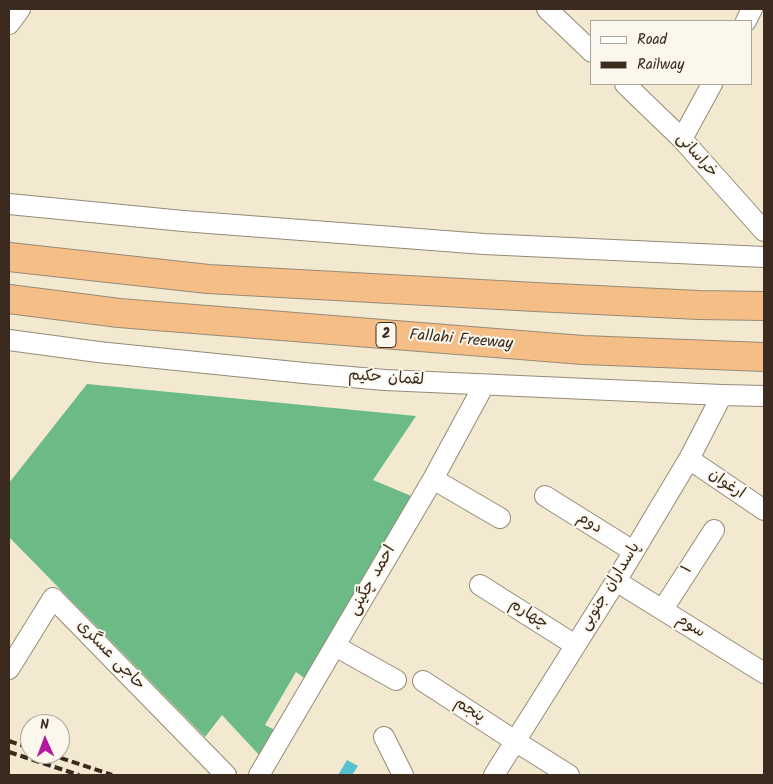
<!DOCTYPE html>
<meta charset="utf-8">
<style>
body{margin:0}
#map{position:relative;width:773px;height:784px;overflow:hidden;background:#f2e9d0;font-family:Kalam,sans-serif}
canvas{display:block}
.frame{position:absolute;inset:0;border:10px solid #3b2a1e;pointer-events:none}
.legend{position:absolute;left:590px;top:20px;width:162px;height:65px;box-sizing:border-box;background:#fbf7ec;border:1px solid #aea59a;margin:0;padding:6px 9px;list-style:none;font-size:15px;color:#3b2a1e}
.legend li{display:flex;align-items:center;gap:10px;height:25px}
.legend b{width:25px;border:1px solid #aea59a}
.north{position:absolute;left:20px;top:714px;width:50px;height:50px;box-sizing:border-box;background:#fbf7ec;border:1px solid #aea59a;border-radius:50%;rotate:358deg;font-size:14px;font-weight:700;line-height:20px;text-align:center;color:#3b2a1e}
.north::after{content:'';display:block;margin:auto;width:18px;height:22px;background:#b5179e;clip-path:polygon(50% 0,100% 100%,50% 72%,0 100%)}
</style>
<div id="map">
<canvas width="773" height="784"></canvas>
<div class="frame"></div>
<ul class="legend">
<li><b style="height:6px;background:#fff"></b>Road</li>
<li><b style="height:6px;background:#3b2a1e"></b>Railway</li>
</ul>
<div class="north">N</div>
</div>
<script>
const g = document.querySelector('canvas').getContext('2d');
g.lineJoin = 'round';
function paint(path, color) {
  g.fillStyle = color;
  g.fill(path, 'evenodd');
}
function stroke(path, color, width, dash) {
  g.strokeStyle = color;
  g.lineWidth = width;
  g.lineCap = dash ? 'butt' : 'round';
  g.setLineDash(dash || []);
  g.stroke(path);
}
function drawText(font, color, halo, rows, align = 'center') {
  g.font = font + ' Kalam,"Playpen Sans Arabic",sans-serif';
  g.lineWidth = 4;
  g.setLineDash([]);
  g.textBaseline = 'middle';
  g.strokeStyle = halo;
  g.fillStyle = color;
  for (const [text, x, y, turn = 0] of rows) {
    g.save();
    g.translate(x, y);
    g.rotate((+turn || 0) * Math.PI / 180);
    g.textAlign = isNaN(turn) ? turn : align;
    if (halo) g.strokeText(text, 0, 0);
    g.fillText(text, 0, 0);
    g.restore();
  }
}
paint(new Path2D(`
 M87 384 416 416 373 480 416 498 307 680 296 672 265 725 277 731 261 757 222 715 205 737 9 537V483Z`), '#6cbb86');
paint(new Path2D(`
 M347 760 358 766 352 775H338Z`), '#56c1d1');
const minor = new Path2D(`
 M547 9 592 52
 M746 21 752 9
 M9 24 20 9
 M625 84 682 139 764 231
 M682 139 712 84
 M9 204 183 221 484 244 764 257
 M9 340 98 352 304 373 385 380 722 395 764 396
 M689 459 764 510
 M433 479 500 518
 M545 496 633 551
 M616 581 764 673
 M480 585 575 645
 M663 609 714 530
 M335 646 396 680
 M9 669 53 598 226 775
 M423 681 515 741 569 775
 M384 737 403 775
 M259 775 433 479 484 385
 M494 775 616 581 689 459 722 395`);
const highway = new Path2D(`
 M9 257 208 279 535 297 699 305 764 306
 M9 299 119 313 583 350 764 357`);
stroke(minor, '#968a77', 22);
stroke(highway, '#968a77', 30);
stroke(minor, '#fff', 20);
stroke(highway, '#f6be87', 28);
stroke(new Path2D(`
 M9 741 30 748
 M9 752 79 775
 M49 754 112 775`), '#3b2a1e', 4, [8, 4]);
for (const [x, y, w] of [
 [386,335,20]
]) {
  const box = new Path2D();
  box.roundRect(x - w / 2, y - 12.5, w, 25, 4);
  g.fillStyle = '#fbf7ec';
  g.fill(box);
  stroke(box, '#3b2a1e', 1);
}
drawText('bold 15px', '#3b2a1e', null, [
 ["2",386,335]
]);
drawText('16px', '#3b2a1e', '#fbf7ec', [
 ["خراسانی",696,156,48],
 ["Fallahi Freeway",461,341,5],
 ["لقمان حکیم",386,379,4],
 ["ارغوان",726,485,34],
 ["دوم",589,524,32],
 ["۱",688,570,-57],
 ["احمد چگینی",373,581,-60],
 ["پاسداران جنوبی",611,587,-58],
 ["چهارم",528,615,32],
 ["سوم",690,627,32],
 ["حاجی عسگری",110,656,46],
 ["پنجم",469,711,33]
]);
</script>
